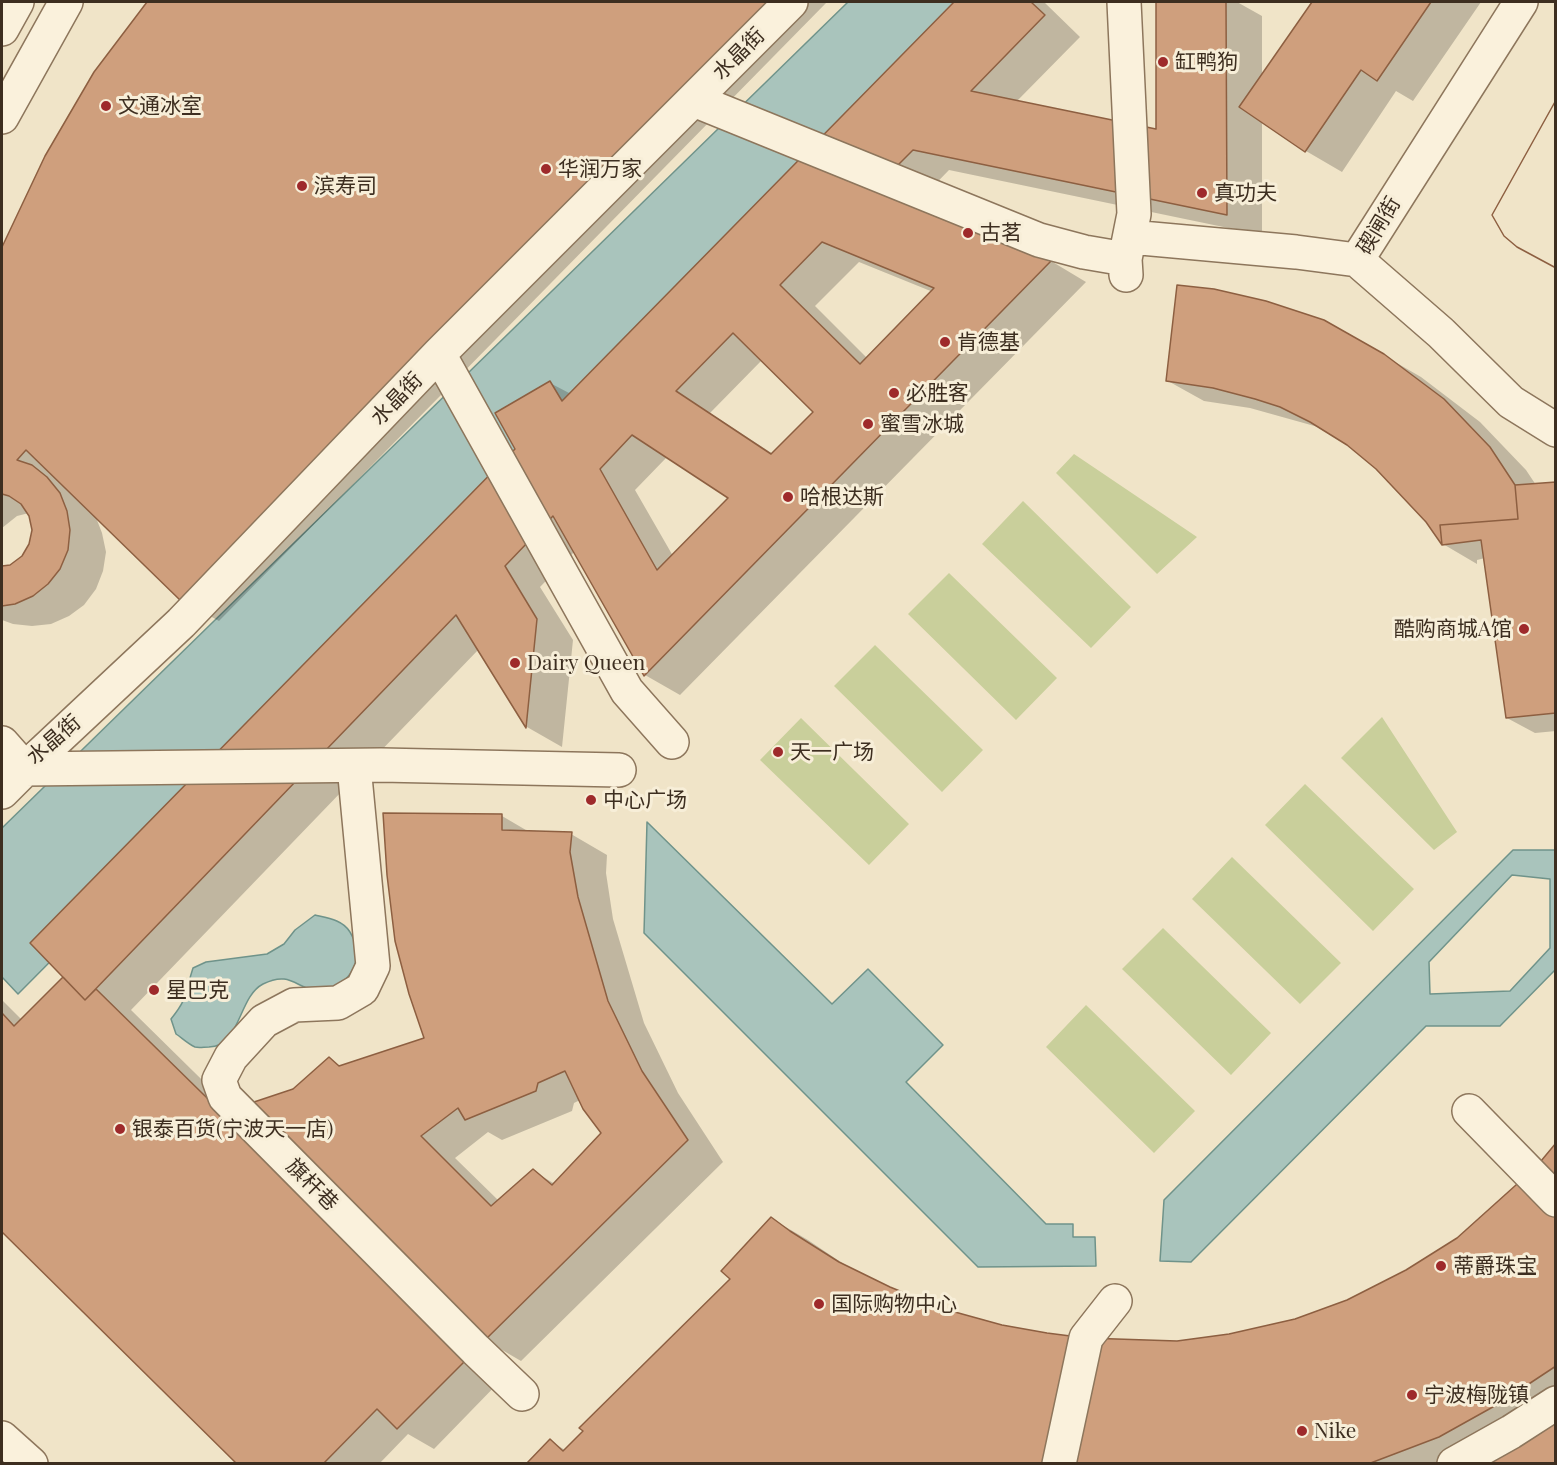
<!DOCTYPE html>
<meta charset="utf-8">
<style>
body{margin:0}
#map{position:relative;width:1557px;height:1465px;overflow:hidden;background:#f0e4c8;font-family:"Playfair Display",serif}
canvas{display:block}
.frame{position:absolute;inset:0;border:3px solid #3d2e20;pointer-events:none}
</style>
<div id="map">
<canvas width="1557" height="1465"></canvas>
<div class="frame"></div>
</div>
<script>
const g = document.querySelector('canvas').getContext('2d');
g.lineJoin = 'round';
function paint(path, color) {
  g.fillStyle = color;
  g.fill(path, 'evenodd');
}
function stroke(path, color, width, dash) {
  g.strokeStyle = color;
  g.lineWidth = width;
  g.lineCap = dash ? 'butt' : 'round';
  g.setLineDash(dash || []);
  g.stroke(path);
}
function drawText(font, color, halo, rows, align = 'center') {
  g.font = font + ' "Playfair Display","Noto Sans SC",serif';
  g.lineWidth = 6;
  g.setLineDash([]);
  g.textBaseline = 'middle';
  g.strokeStyle = halo;
  g.fillStyle = color;
  for (const [text, x, y, turn = 0] of rows) {
    g.save();
    g.translate(x, y);
    g.rotate((+turn || 0) * Math.PI / 180);
    g.textAlign = isNaN(turn) ? turn : align;
    if (halo) g.strokeText(text, 0, 0);
    g.fillText(text, 0, 0);
    g.restore();
  }
}
paint(new Path2D(`
 M1074 454 1197 537 1157 574 1056 473Z
 M1023 501 1131 607 1091 648 982 544Z
 M949 573 1057 678 1016 720 908 614Z
 M875 645 983 750 942 792 834 686Z
 M1382 717 1457 832 1434 850 1341 758Z
 M801 718 909 824 869 865 760 760Z
 M1305 784 1414 889 1373 931 1265 825Z
 M1232 857 1341 963 1300 1004 1192 899Z
 M1163 928 1271 1033 1231 1075 1122 969Z
 M1086 1005 1195 1111 1154 1153 1046 1047Z`), '#c9cf9b');
const water = new Path2D(`
 M848 2H1003L18 994 2 977V828Z
 M647 822 832 1004 868 969 943 1045 906 1082 1046 1224H1073V1237H1095L1096 1266 978 1267 644 933Z
 M1513 850H1555V970L1500 1026H1426L1191 1262 1160 1261 1164 1200ZM1512 875 1550 879V948L1510 991 1430 994 1429 962Z
 M315 915C328 918 343 920 350 932 362 951 358 971 340 984 335 988 330 991 323 991 297 992 293 969 263 984 238 997 241 1046 209 1047 204 1047 199 1048 195 1047 188 1044 182 1038 176 1034L171 1019C189 997 185 992 193 968L206 962 267 954 284 944 295 930Z`);
paint(water, '#a9c4bc');
stroke(water, '#6f938a', 1.5);
paint(new Path2D(`
 M148 2H827L219 621 183 601 95 515 102 533 106 552 103 571 96 589 84 605 69 616 51 624 32 626 13 624 2 620V568L10 566 23 557 31 545 34 530 29 513 17 516 2 528V251L46 157 95 73Z
 M956 2H1044L1080 37 1016 102 1158 131V2H1237L1262 16V77L1313 2H1481L1413 101 1396 91 1342 172 1306 151 1262 121V235L949 170 915 205 1051 261 1086 282 680 695 645 675 575 551 540 587 573 640 562 747 527 727 479 649 131 1010 504 1377 434 1449 408 1434 379 1464H240L2 1230V1000L22 1020 65 977 517 449 550 383 571 394ZM859 262 933 292 868 359 815 306ZM762 360 815 412 773 454 710 413ZM667 457 731 498 673 556 635 490Z
 M1324 321 1421 377 1480 422 1526 470 1536 485 1556 484V731L1535 733 1507 718 1485 558 1477 560V564L1443 544 1427 521 1377 468 1348 444 1333 435 1318 427 1250 408 1204 401 1168 381Z
 M502 816 531 833 571 834 607 855 606 873 613 919 644 1023 678 1093 723 1162 521 1361 485 1340 294 1091 329 1059 342 1067 426 1039ZM580 1100 603 1133 555 1184 533 1171 499 1201 455 1158 488 1132 502 1140 572 1111 574 1103Z
 M1556 1145V1464H528L550 1441 565 1450 732 1279 772 1219 808 1240 851 1269 889 1288 943 1310 1002 1327 1085 1340 1177 1342 1230 1335 1295 1320 1347 1301 1407 1271 1458 1239 1537 1168Z`), '#0003');
const building = new Path2D(`
 M147 2H771L182 602 26 450 17 460 32 465 47 477 60 493 67 511 70 530 68 550 60 569 48 584 33 596 15 604 2 606V566L10 565 22 556 29 544 32 530 29 516 21 504 9 496 2 494V247L45 156 94 72Z
 M954 2H1031L1045 15 971 91 1156 129V2H1226L1227 215 913 150 876 187 1052 260 644 676 553 516 505 566 537 619 526 728 456 615 85 1000 30 943 515 449 495 413 550 381 562 401ZM822 242 934 288 860 364 780 285ZM733 333 813 412 771 454 676 391ZM632 435 728 498 657 570 600 469Z
 M1312 2H1431L1377 81 1361 70 1305 152 1239 107Z
 M1556 100V268L1517 247 1504 236 1492 215Z
 M1556 100V268L1517 247 1504 236 1492 215Z
 M1177 285 1214 289 1266 301 1324 320 1384 354 1444 399 1490 447 1515 485 1518 519 1440 525 1442 545 1426 522 1376 469 1347 445 1310 422 1280 407 1255 399 1213 388 1166 381Z
 M1556 482V713L1506 718 1481 540 1442 545 1440 525 1518 519 1515 485Z
 M383 813 502 814V830L572 832 570 852 578 897 608 1001 642 1071 688 1140 484 1341 248 1104 293 1089 329 1057 339 1066 424 1038 409 994 395 941 387 875ZM565 1071 583 1109 601 1133 552 1185 533 1169 491 1206 421 1136 458 1108 465 1120 536 1091 538 1083Z
 M63 977 85 1000 96 989 470 1356 397 1429 377 1409 323 1464H237L2 1232V1013L14 1026Z
 M1556 1143V1366L1500 1403 1439 1437 1368 1464H526L550 1439 563 1451 583 1431 579 1428 730 1279 721 1271 771 1217 790 1231 839 1262 890 1287 944 1309 1002 1325 1047 1333 1086 1338 1177 1341 1229 1334 1295 1319 1347 1300 1406 1270 1457 1238 1536 1167Z
 M1556 1411V1464H1487Z`);
paint(building, '#cf9f7d');
stroke(building, '#8d5f41', 1.5);
const minor = new Path2D(`
 M1124 2 1134 214 1125 259 1126 275
 M1521 2 1357 260 1441 333 1511 402 1556 430
 M2 29 17 2
 M694 100 1039 240 1084 252 1125 259
 M2 117 66 2
 M1130 237 1296 252 1357 260
 M439 354 627 691 672 742
 M2 743 25 769 181 623 439 354 791 2
 M354 766 373 966 362 989 338 1003 294 1005 264 1021 231 1057 219 1080 225 1097 476 1350 522 1394
 M2 792 25 769 381 765 619 770
 M1469 1111 1556 1200
 M2 1438 31 1464
 M1059 1464 1086 1338 1115 1301
 M1454 1464 1511 1432 1556 1403`);
stroke(minor, '#8d765c', 36);
stroke(minor, '#faf1dc', 33);
for (const [x, y, r, color] of [
 [1163,62,6,"#9e2a2b"],
 [106,106,6,"#9e2a2b"],
 [546,169,6,"#9e2a2b"],
 [302,186,6,"#9e2a2b"],
 [1202,193,6,"#9e2a2b"],
 [968,233,6,"#9e2a2b"],
 [945,342,6,"#9e2a2b"],
 [894,393,6,"#9e2a2b"],
 [868,424,6,"#9e2a2b"],
 [788,497,6,"#9e2a2b"],
 [1524,629,6,"#9e2a2b"],
 [515,663,6,"#9e2a2b"],
 [778,752,6,"#9e2a2b"],
 [591,800,6,"#9e2a2b"],
 [154,990,6,"#9e2a2b"],
 [120,1129,6,"#9e2a2b"],
 [1441,1266,6,"#9e2a2b"],
 [819,1304,6,"#9e2a2b"],
 [1412,1395,6,"#9e2a2b"],
 [1302,1431,6,"#9e2a2b"]
]) {
  const dot = new Path2D();
  dot.arc(x, y, r, 0, 2 * Math.PI);
  g.fillStyle = color;
  g.fill(dot);
  stroke(dot, '#f7eed8', 2);
}
drawText('21px', '#3d2e20', '#f7eed8', [
 ["水晶街",739,54,-45],
 ["碶闸街",1379,226,-59],
 ["水晶街",397,399,-46],
 ["水晶街",54,740,-41],
 ["旗杆巷",312,1185,45]
]);
drawText('21px', '#3d2e20', '#f7eed8', [
 ["缸鸭狗",1175,62],
 ["文通冰室",118,106],
 ["华润万家",558,169],
 ["滨寿司",314,186],
 ["真功夫",1214,193],
 ["古茗",980,233],
 ["肯德基",957,342],
 ["必胜客",906,393],
 ["蜜雪冰城",880,424],
 ["哈根达斯",800,497],
 ["酷购商城A馆",1512,629,"right"],
 ["Dairy Queen",527,663],
 ["天一广场",790,752],
 ["中心广场",603,800],
 ["星巴克",166,990],
 ["银泰百货(宁波天一店)",132,1129],
 ["蒂爵珠宝",1453,1266],
 ["国际购物中心",831,1304],
 ["宁波梅陇镇",1424,1395],
 ["Nike",1314,1431]
], 'left');
</script>
